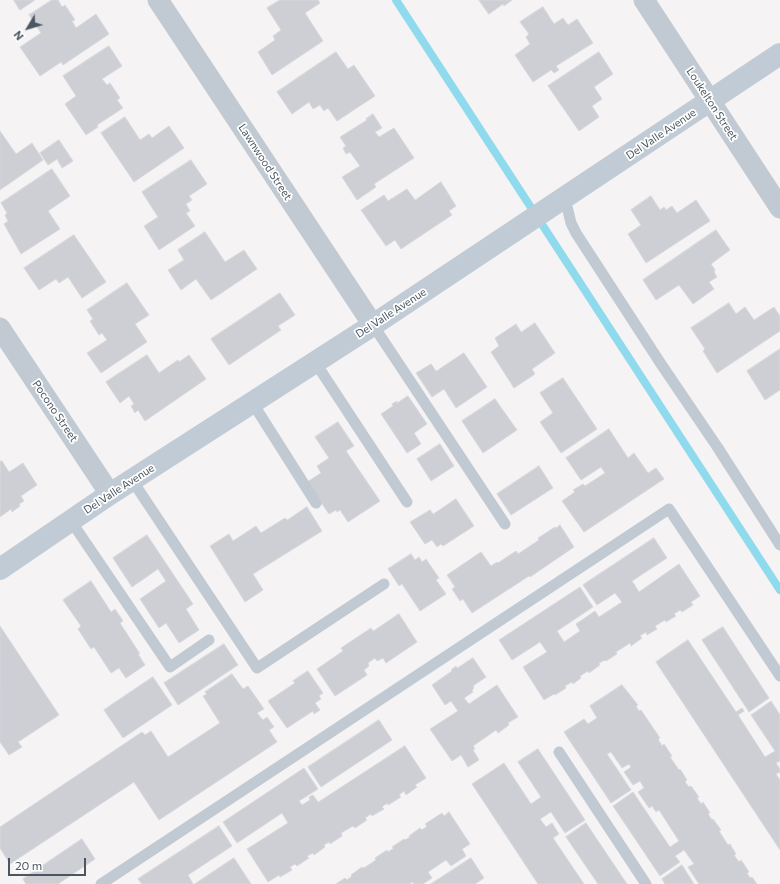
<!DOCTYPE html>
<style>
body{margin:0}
#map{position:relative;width:780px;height:884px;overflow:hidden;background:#f5f3f3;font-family:Commissioner,sans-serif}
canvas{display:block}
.north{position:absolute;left:8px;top:8px;width:40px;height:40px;-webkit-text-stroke:3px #fff;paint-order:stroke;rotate:232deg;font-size:11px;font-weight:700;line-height:16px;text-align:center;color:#4a5661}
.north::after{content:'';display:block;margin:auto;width:14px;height:18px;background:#4a5661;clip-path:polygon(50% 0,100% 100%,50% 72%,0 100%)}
.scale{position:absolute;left:8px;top:858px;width:78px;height:18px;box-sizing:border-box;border:2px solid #4a5661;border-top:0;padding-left:5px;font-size:12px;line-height:14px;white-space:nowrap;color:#4a5661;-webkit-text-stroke:3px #fff;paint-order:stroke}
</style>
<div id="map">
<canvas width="780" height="884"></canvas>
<div class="north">N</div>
<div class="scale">20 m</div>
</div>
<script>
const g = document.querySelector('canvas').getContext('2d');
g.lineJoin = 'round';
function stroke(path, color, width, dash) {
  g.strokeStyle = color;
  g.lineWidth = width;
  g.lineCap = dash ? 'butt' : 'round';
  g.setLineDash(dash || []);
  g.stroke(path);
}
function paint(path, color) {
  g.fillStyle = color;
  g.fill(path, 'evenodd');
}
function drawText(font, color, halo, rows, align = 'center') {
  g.font = font + ' Commissioner,sans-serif';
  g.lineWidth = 3.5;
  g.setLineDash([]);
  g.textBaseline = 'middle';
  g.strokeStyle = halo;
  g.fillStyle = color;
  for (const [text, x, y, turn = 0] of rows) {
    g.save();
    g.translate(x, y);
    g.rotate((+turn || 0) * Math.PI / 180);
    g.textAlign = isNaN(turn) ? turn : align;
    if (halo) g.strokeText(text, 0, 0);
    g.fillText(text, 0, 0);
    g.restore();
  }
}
stroke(new Path2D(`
 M396 0 780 590`), '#90daee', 8);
const building = new Path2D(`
 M14 0H35L20 10Z
 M52 0H58L62 7 65 5 75 20 72 21 76 28 96 14 109 34 63 65 61 62 40 76 20 47 41 33 29 15Z
 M280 0H318L320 3 305 13 323 41 272 75 258 52 275 40 273 36 281 30 267 8Z
 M479 0H512L504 6 503 4 489 14Z
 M543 7 554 24 563 18 568 25 577 19 593 43 556 66 559 70 554 73 551 70 533 82 515 55 530 44 526 37 529 34 520 22Z
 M109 46 122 66 102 79 107 85 110 83 120 98 117 100 123 108 97 125 98 127 86 135 65 104 76 96 63 76Z
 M336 52 348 69 354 65 375 96 337 121 328 108 324 111 320 105 313 109 309 102 292 114 277 92Z
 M599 52 613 74 594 87 602 99 592 106 599 117 579 131 548 86Z
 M373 114 382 128 375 132 379 137 394 128 414 158 374 184 376 187 357 200 342 177 360 166 350 152 346 154 343 148 346 146 340 137 367 120 366 119Z
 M125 117 140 140 149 134 152 138 169 126 184 148 134 182 101 133Z
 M0 131 16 154 32 143 43 160 0 190Z
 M59 140 73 161 62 168 57 159 48 165 40 153Z
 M191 160 207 184 189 196 192 200 186 204 190 211 186 213 195 226 159 250 144 226 158 217 142 192Z
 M52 169 70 196 48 211 60 229 21 254 4 224 8 221 5 215 7 213 1 203Z
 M441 182 456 206 449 211 452 215 401 249 395 240 386 246 361 210 384 195 388 201 407 189 415 200Z
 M651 196 660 210 664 207 666 210 672 206 677 213 696 200 710 221 646 263 628 234 641 225 631 210Z
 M716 230 730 250 711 264 715 270 714 272 717 277 709 282 714 289 693 304 679 285 656 300 643 280Z
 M205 232 225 262 244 250 257 269 211 300 196 279 181 290 168 270 184 260 178 250Z
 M74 235 106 282 82 298 68 277 59 283 56 279 39 290 24 268Z
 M127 283 149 315 135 324 147 342 101 373 87 353 107 340 102 333 99 335 90 321 93 319 87 310Z
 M280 293 295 315 278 326 281 330 229 365 211 339Z
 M729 303 736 314 745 307 754 320 774 307 780 316V331L717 373 703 351 705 349 691 328Z
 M535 323 555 353 532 369 535 374 514 388 491 352 499 346 495 338 516 324 521 332Z
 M780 349V390L765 400 747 371Z
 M464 353 487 387 456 408 444 389 432 397 416 373 431 364 436 371Z
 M147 355 159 373 178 360 179 362 189 355 206 379 145 421 138 410 135 413 131 406 134 404 129 396 120 403 106 382Z
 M563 378 597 429 561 453 540 422 553 413 540 393Z
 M408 396 427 424 414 433 421 444 407 453 381 414 393 406 392 404 397 401V403Z
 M495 399 517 430 483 453 462 421Z
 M338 422 354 446 346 451 380 501 348 522 340 510 337 512 336 510 329 514 307 482 321 473 317 466 329 458 315 437Z
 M609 429 628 458 634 453 648 473 656 468 664 479 584 532 562 501 575 492 573 490 583 484 585 486 605 473 601 467 581 480 566 458Z
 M440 444 454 466 431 481 417 459Z
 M2 461 9 472 23 463 37 485 21 496 24 501 19 504 20 506 12 512 11 509 0 517V462Z
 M539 466 553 488 511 515 497 494Z
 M456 499 474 526 443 546 441 544 437 547 432 540 425 544 410 522 430 510 433 514Z
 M307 507 322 531 253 574 263 590 245 602 210 546 229 534 233 541 256 526 261 533 285 518 287 520Z
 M560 525 574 547 530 577 529 576 472 613 463 599 460 601 452 589 455 587 447 575 481 552 491 566 497 562 498 563 516 551 518 554 539 540 538 538 555 527 556 528Z
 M147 535 193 604 186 609 199 630 179 643 166 623 159 628 140 599 166 581 158 569 132 587 113 558Z
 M654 538 667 558 632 581 639 592 679 564 700 596 691 602 693 605 682 612 680 610 674 614 676 616 666 622 665 620 655 626 657 629 647 635 646 632 640 636 642 638 631 646 630 643 616 652 617 654 606 661 605 660 599 663 600 665 589 673 588 671 580 676 581 678 573 684 572 682 565 686 566 688 555 695 554 694 544 700 523 667 547 652 540 642 512 660 499 640 580 587 593 607 557 631 564 642 580 631 576 624 595 611 599 617 622 602 615 593 597 605 583 585Z
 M411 554 415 560 419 557 422 562 426 559 439 578 436 580 446 594 420 611 402 584 399 586 388 569Z
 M91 581 111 612 115 609 123 621 120 623 140 654H138L145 665 126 678 119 668 111 673 94 647 91 649 78 629 81 626 63 600Z
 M399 614 417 642 386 663 383 658 377 661 375 658 368 663 369 666 364 670 367 675 335 696 317 669 343 651 341 648 371 628 373 631Z
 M0 626 59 715 18 742 22 747 9 755 0 742Z
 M723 627 769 698 749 712 702 640Z
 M688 640 736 712 742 708 744 711 738 715 765 757 775 751 751 715 771 701 780 715V761L776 763 780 769V772L776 774 780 780V850L656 662Z
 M224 644 238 665 178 705 164 683Z
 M473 658 486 677 473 686 474 688 472 690 473 692 464 698 469 704 497 685 518 717 508 723 509 725 498 733 496 730 473 746 475 749 473 750 479 760 468 767 461 755 452 761 430 729 458 711 451 701 445 705 432 685 452 671 451 670 456 666 457 668Z
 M308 671 323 693 319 696 321 699 315 703 320 710 314 714 313 711 287 728 268 701 295 683 293 681Z
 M232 674 243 689 248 686 264 709 257 713 263 720 267 717 274 727 269 730 277 742 159 820 134 782 10 864 0 848V827L142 732 145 735 151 731 168 757 220 723 203 696 207 694 205 692Z
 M153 677 172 705 123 738 104 710Z
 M622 685 638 705 636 706 639 711 641 710 660 738 658 739 662 746 664 744 672 756 670 757 679 770 680 769 687 780 685 782 689 787 691 786 699 797 697 798 701 804 703 802 710 813 708 814 712 820 713 819 721 830 719 831 728 845 730 844 736 854 734 855 739 862 741 860 749 872 747 873 750 878 752 877 757 884H699L688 867 694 864 684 850 675 856 680 862 660 876 613 806 633 792 670 847 679 841 659 810 656 812 652 806 649 808 638 792 644 788 640 781 633 785 624 772 631 767 629 764 622 768 611 752 607 754 631 790 611 803 564 732 584 719 588 724 597 718 590 706Z
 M379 720 392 740 321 787 308 767Z
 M405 746 426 778 415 785 417 787 406 795 404 791 399 795 401 797 388 805 387 803 382 807 384 809 372 816 371 814 365 818 367 820 355 828 353 826 341 833 342 836 330 844 329 842 324 845 325 847 314 855 313 853 307 856 309 858 297 866 295 864 290 867 292 870 280 877 279 875 268 882 247 849 288 823 282 813 237 843 223 822 304 768 318 789 299 801 302 805 310 800 309 797 313 795 318 802Z
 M538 749 585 820 565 833 551 812 540 819 546 827 552 823 559 834 553 838 584 884H538L472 784 504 763 531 804 541 797 518 762Z
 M449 812 470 844 462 849 466 856 451 866 446 860 428 872 432 878 423 884H414L413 882 409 884H336L345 878 347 880 352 876 351 875 362 867 364 868 376 860 375 858 387 850 388 852 394 848 392 847 404 839 405 840 410 837 409 836 420 828 422 830 427 826 425 824 442 813 444 816Z
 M586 823 627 884H598L566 837Z
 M219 826 232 846 188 875 193 884H142L138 879Z
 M82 839 95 859 58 884H26L23 879Z
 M234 858 251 884H195Z
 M471 858 484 878 475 884H431Z
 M682 865 694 884H665L662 879Z`);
paint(building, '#cdcfd5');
stroke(building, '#d7d9de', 1);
stroke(new Path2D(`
 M565 198 571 223 576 233 661 364 718 448 780 545
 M373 325 505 524
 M315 362 407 502
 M252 402 316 503
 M132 480 257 668 384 584
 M71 521 170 667 209 640
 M559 752 646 884
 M101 884 669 509 780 676`), '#c1cad2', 11);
stroke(new Path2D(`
 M158 0 373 325
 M644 0 780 208
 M0 328 110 494`), '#c1cad2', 21);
stroke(new Path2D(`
 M0 569 110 494 373 325 780 54`), '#c1cbd6', 22);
drawText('11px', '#4a5661', '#fff', [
 ["Loukelton Street",712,104,57],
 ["Del Valle Avenue",661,134,-34],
 ["Lawnwood Street",265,162,57],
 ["Del Valle Avenue",391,313,-33],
 ["Pocono Street",55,411,56],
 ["Del Valle Avenue",119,489,-33]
]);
</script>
